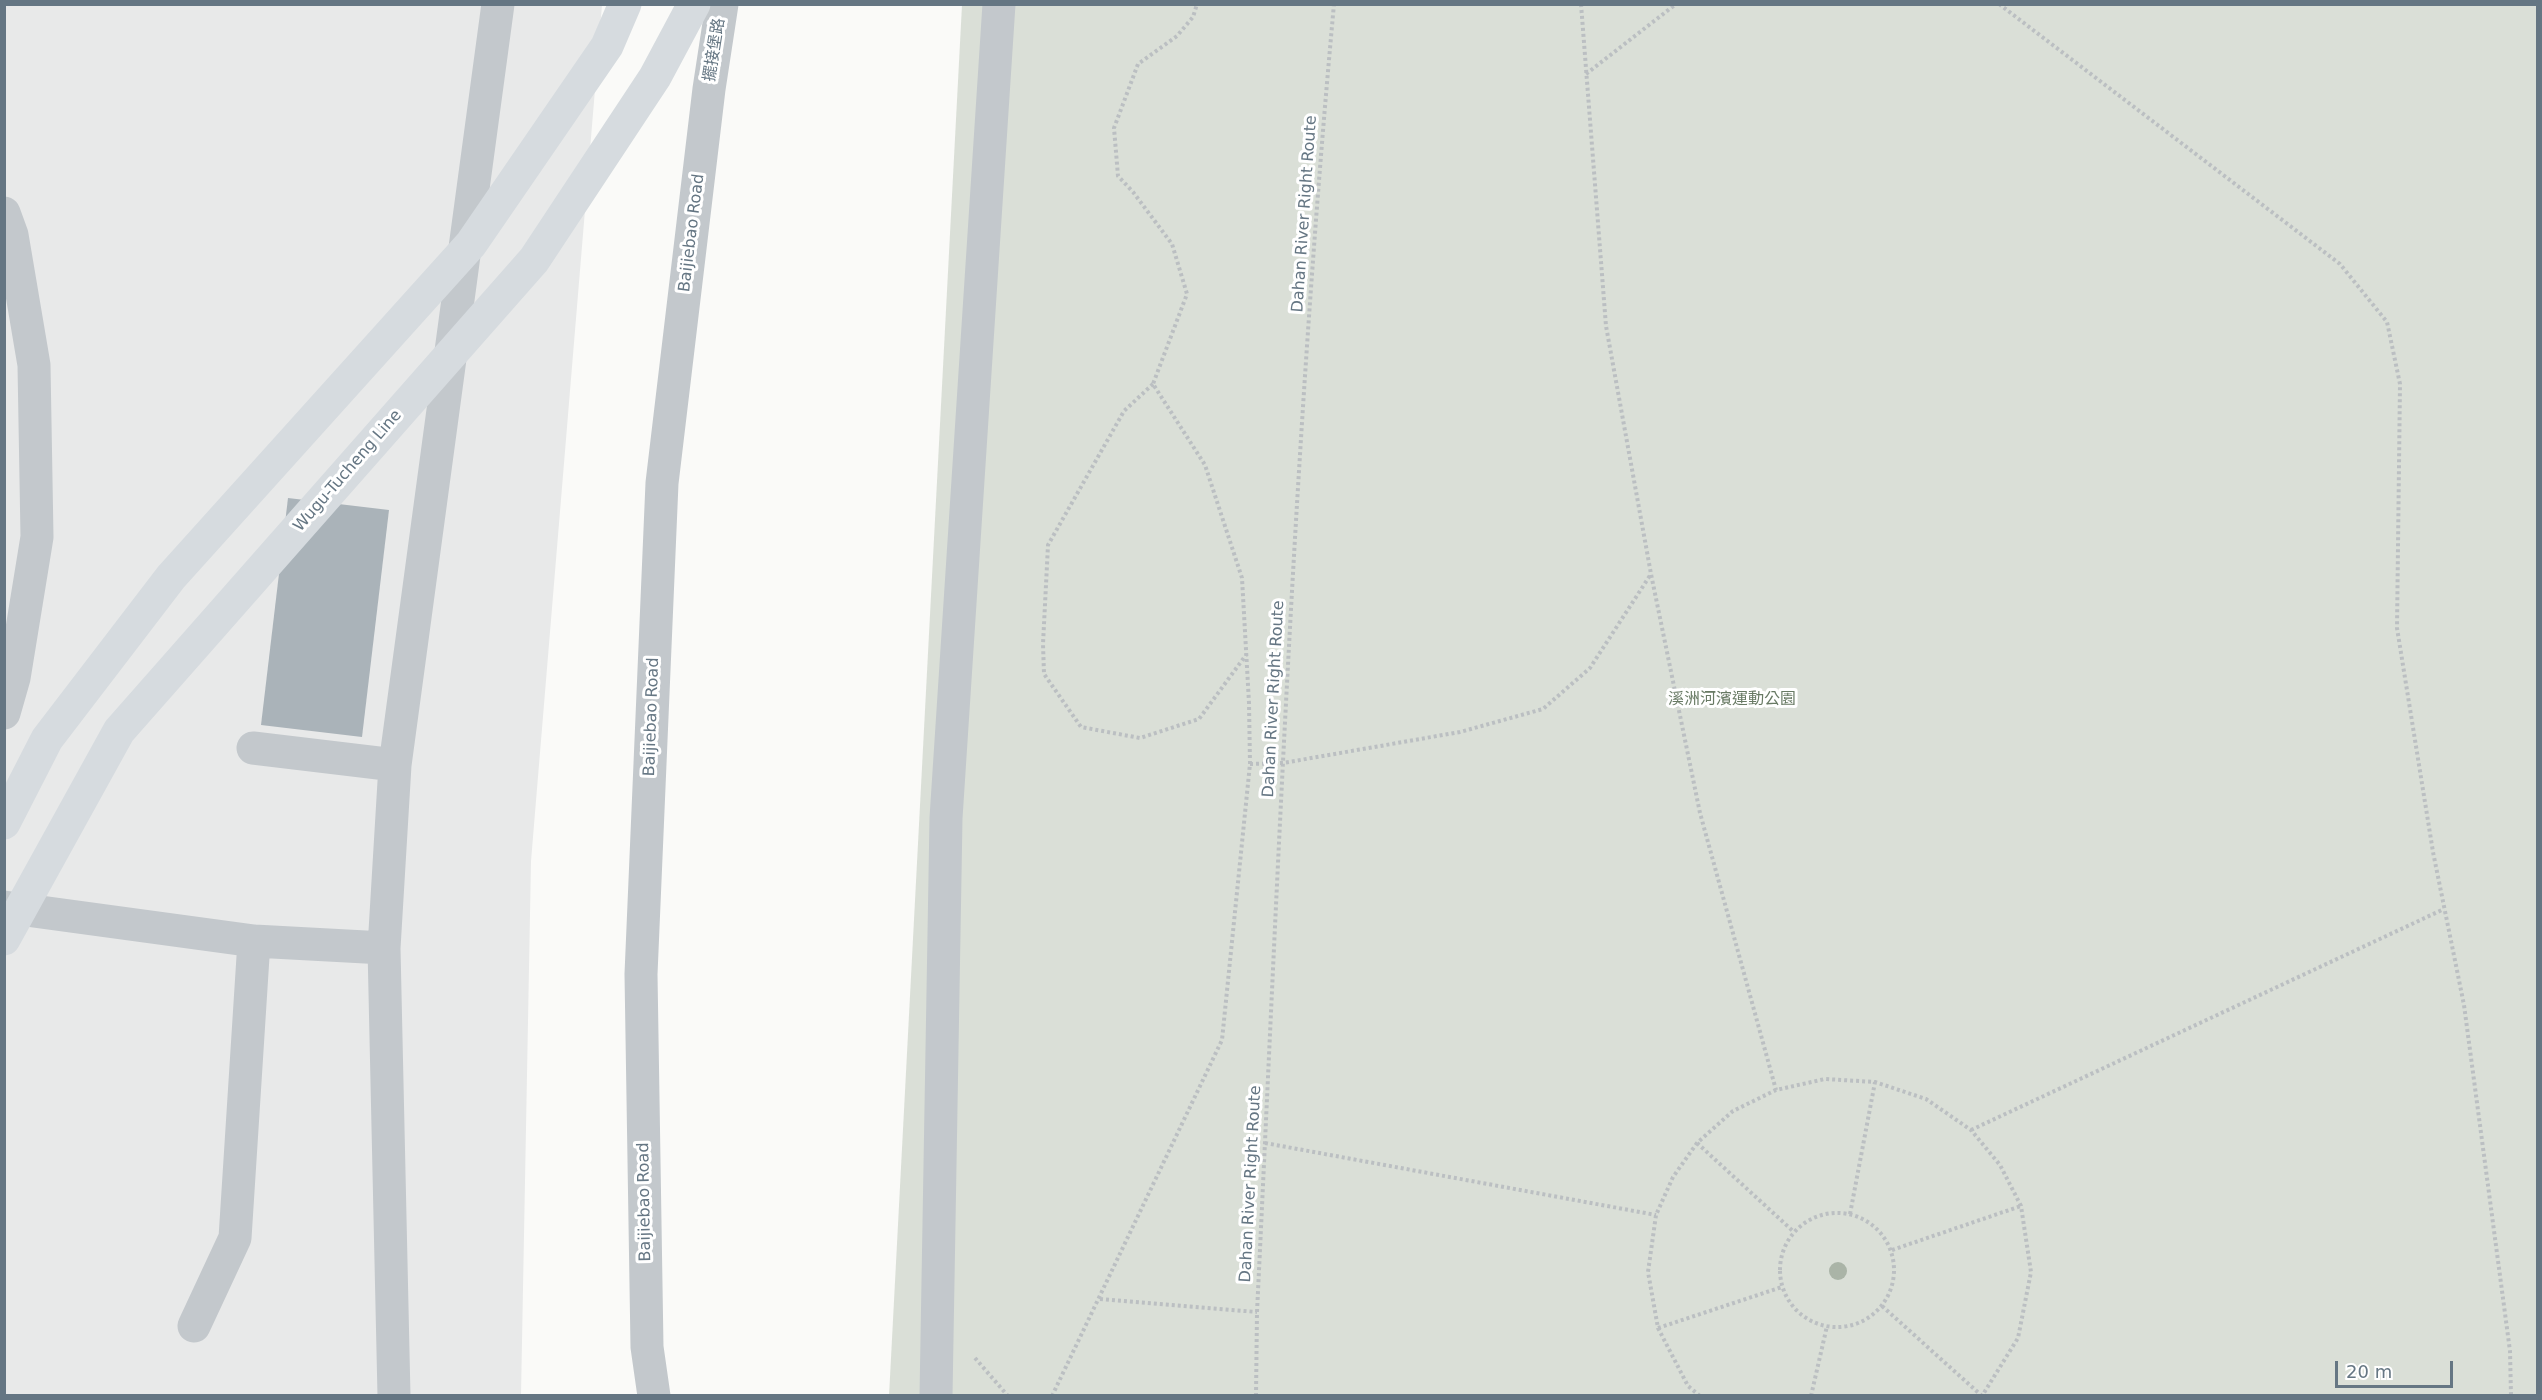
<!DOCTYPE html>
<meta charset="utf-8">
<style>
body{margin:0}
#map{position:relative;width:2542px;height:1400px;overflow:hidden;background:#fafaf8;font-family:"DejaVu Sans",sans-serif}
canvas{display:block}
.frame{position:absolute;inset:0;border:6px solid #657683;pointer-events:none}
.scale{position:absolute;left:2335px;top:1361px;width:118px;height:27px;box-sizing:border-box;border:3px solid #657683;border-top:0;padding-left:8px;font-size:18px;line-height:21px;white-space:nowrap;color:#657683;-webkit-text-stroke:4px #fff;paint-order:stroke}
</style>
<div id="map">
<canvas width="2542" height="1400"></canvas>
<div class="frame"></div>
<div class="scale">20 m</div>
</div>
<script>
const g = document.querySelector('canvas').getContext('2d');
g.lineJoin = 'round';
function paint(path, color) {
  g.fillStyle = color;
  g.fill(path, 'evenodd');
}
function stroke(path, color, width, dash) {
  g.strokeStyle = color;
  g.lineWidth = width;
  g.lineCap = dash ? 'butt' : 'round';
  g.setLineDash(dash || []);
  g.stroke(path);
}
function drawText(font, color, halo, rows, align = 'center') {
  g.font = font + ' "DejaVu Sans","Noto Sans TC",sans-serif';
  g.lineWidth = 6;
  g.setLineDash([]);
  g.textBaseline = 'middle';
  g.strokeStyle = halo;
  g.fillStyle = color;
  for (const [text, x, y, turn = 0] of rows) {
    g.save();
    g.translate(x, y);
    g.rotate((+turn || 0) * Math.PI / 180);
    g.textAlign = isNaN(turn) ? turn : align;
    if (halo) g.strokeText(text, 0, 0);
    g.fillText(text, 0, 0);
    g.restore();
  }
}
paint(new Path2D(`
 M5 5H602L531 861 521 1395 5 1396Z`), '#e8e9e9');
paint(new Path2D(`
 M962 5H2537V1395L889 1396Z`), '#dadfd7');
paint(new Path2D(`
 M288 498 389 510 362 737 261 725Z`), '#aab3b9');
stroke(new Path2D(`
 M1581 4 1606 326 1651 574 1700 813 1776 1090
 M1999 4 2340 264 2387 322 2400 384 2397 628 2433 852 2464 1005 2510 1351 2511 1396
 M1586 74 1676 4
 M1153 384 1124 411 1048 545 1043 644 1044 674 1081 727 1140 738 1199 719 1246 655
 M1250 764 1283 763 1460 732 1543 709 1590 668 1651 574
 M1971 1130 2444 909
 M1265 1143 1656 1215
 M1697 1143 1794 1232
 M1780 1270a57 57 0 1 1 114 0a57 57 0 1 1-114 0Z
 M1850 1214 1875 1082
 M1892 1250 2021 1206
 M1100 1299 1257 1312
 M1882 1306 1982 1396
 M1658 1328 1782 1287
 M975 1358 1008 1396
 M1052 1396 1222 1040 1250 764 1249 703 1242 578 1205 465 1153 384 1187 294 1172 244 1133 192 1118 176 1114 128 1138 64 1177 36 1193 17 1197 4
 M1256 1396 1257 1312C1278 876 1294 439 1334 4
 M1700 1396 1688 1386 1658 1328 1648 1272 1656 1215 1673 1177 1697 1143 1733 1111 1776 1090 1825 1079 1875 1082 1926 1099 1971 1130 2000 1165 2021 1206 2031 1272 2018 1338 1982 1396
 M1811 1396 1827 1326`), '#bbbfc2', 4, [3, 3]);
stroke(new Path2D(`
 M4 213 12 235 34 365 37 537 14 678 4 713
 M253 748 395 765
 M4 907 254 941 384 948
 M194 1326 235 1238 254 941
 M394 1396 384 948 395 765 498 4
 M654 1396 647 1347 641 974 662 483 709 89 722 4
 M936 1396 946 818 999 4`), '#c3c8cc', 33);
stroke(new Path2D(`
 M4 823 47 739 171 577 471 244 607 46 625 4
 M4 939 119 731 534 260 655 77 694 4`), '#d6dbdf', 33);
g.fillStyle = '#aab4a7';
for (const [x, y] of [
 [1838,1271]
]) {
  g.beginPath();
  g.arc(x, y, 9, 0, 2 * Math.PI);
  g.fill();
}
drawText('16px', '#657683', '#fff', [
 ["擺接堡路",715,50,-81],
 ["Dahan River Right Route",1305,214,-86],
 ["Baijiebao Road",692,233,-83],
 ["Wugu-Tucheng Line",348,471,-49],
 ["Dahan River Right Route",1274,699,-87],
 ["Baijiebao Road",652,717,-88],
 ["Dahan River Right Route",1251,1184,-87],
 ["Baijiebao Road",645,1202,-91]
]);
drawText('16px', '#687a64', '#fff', [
 ["溪洲河濱運動公園",1732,700]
]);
</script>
